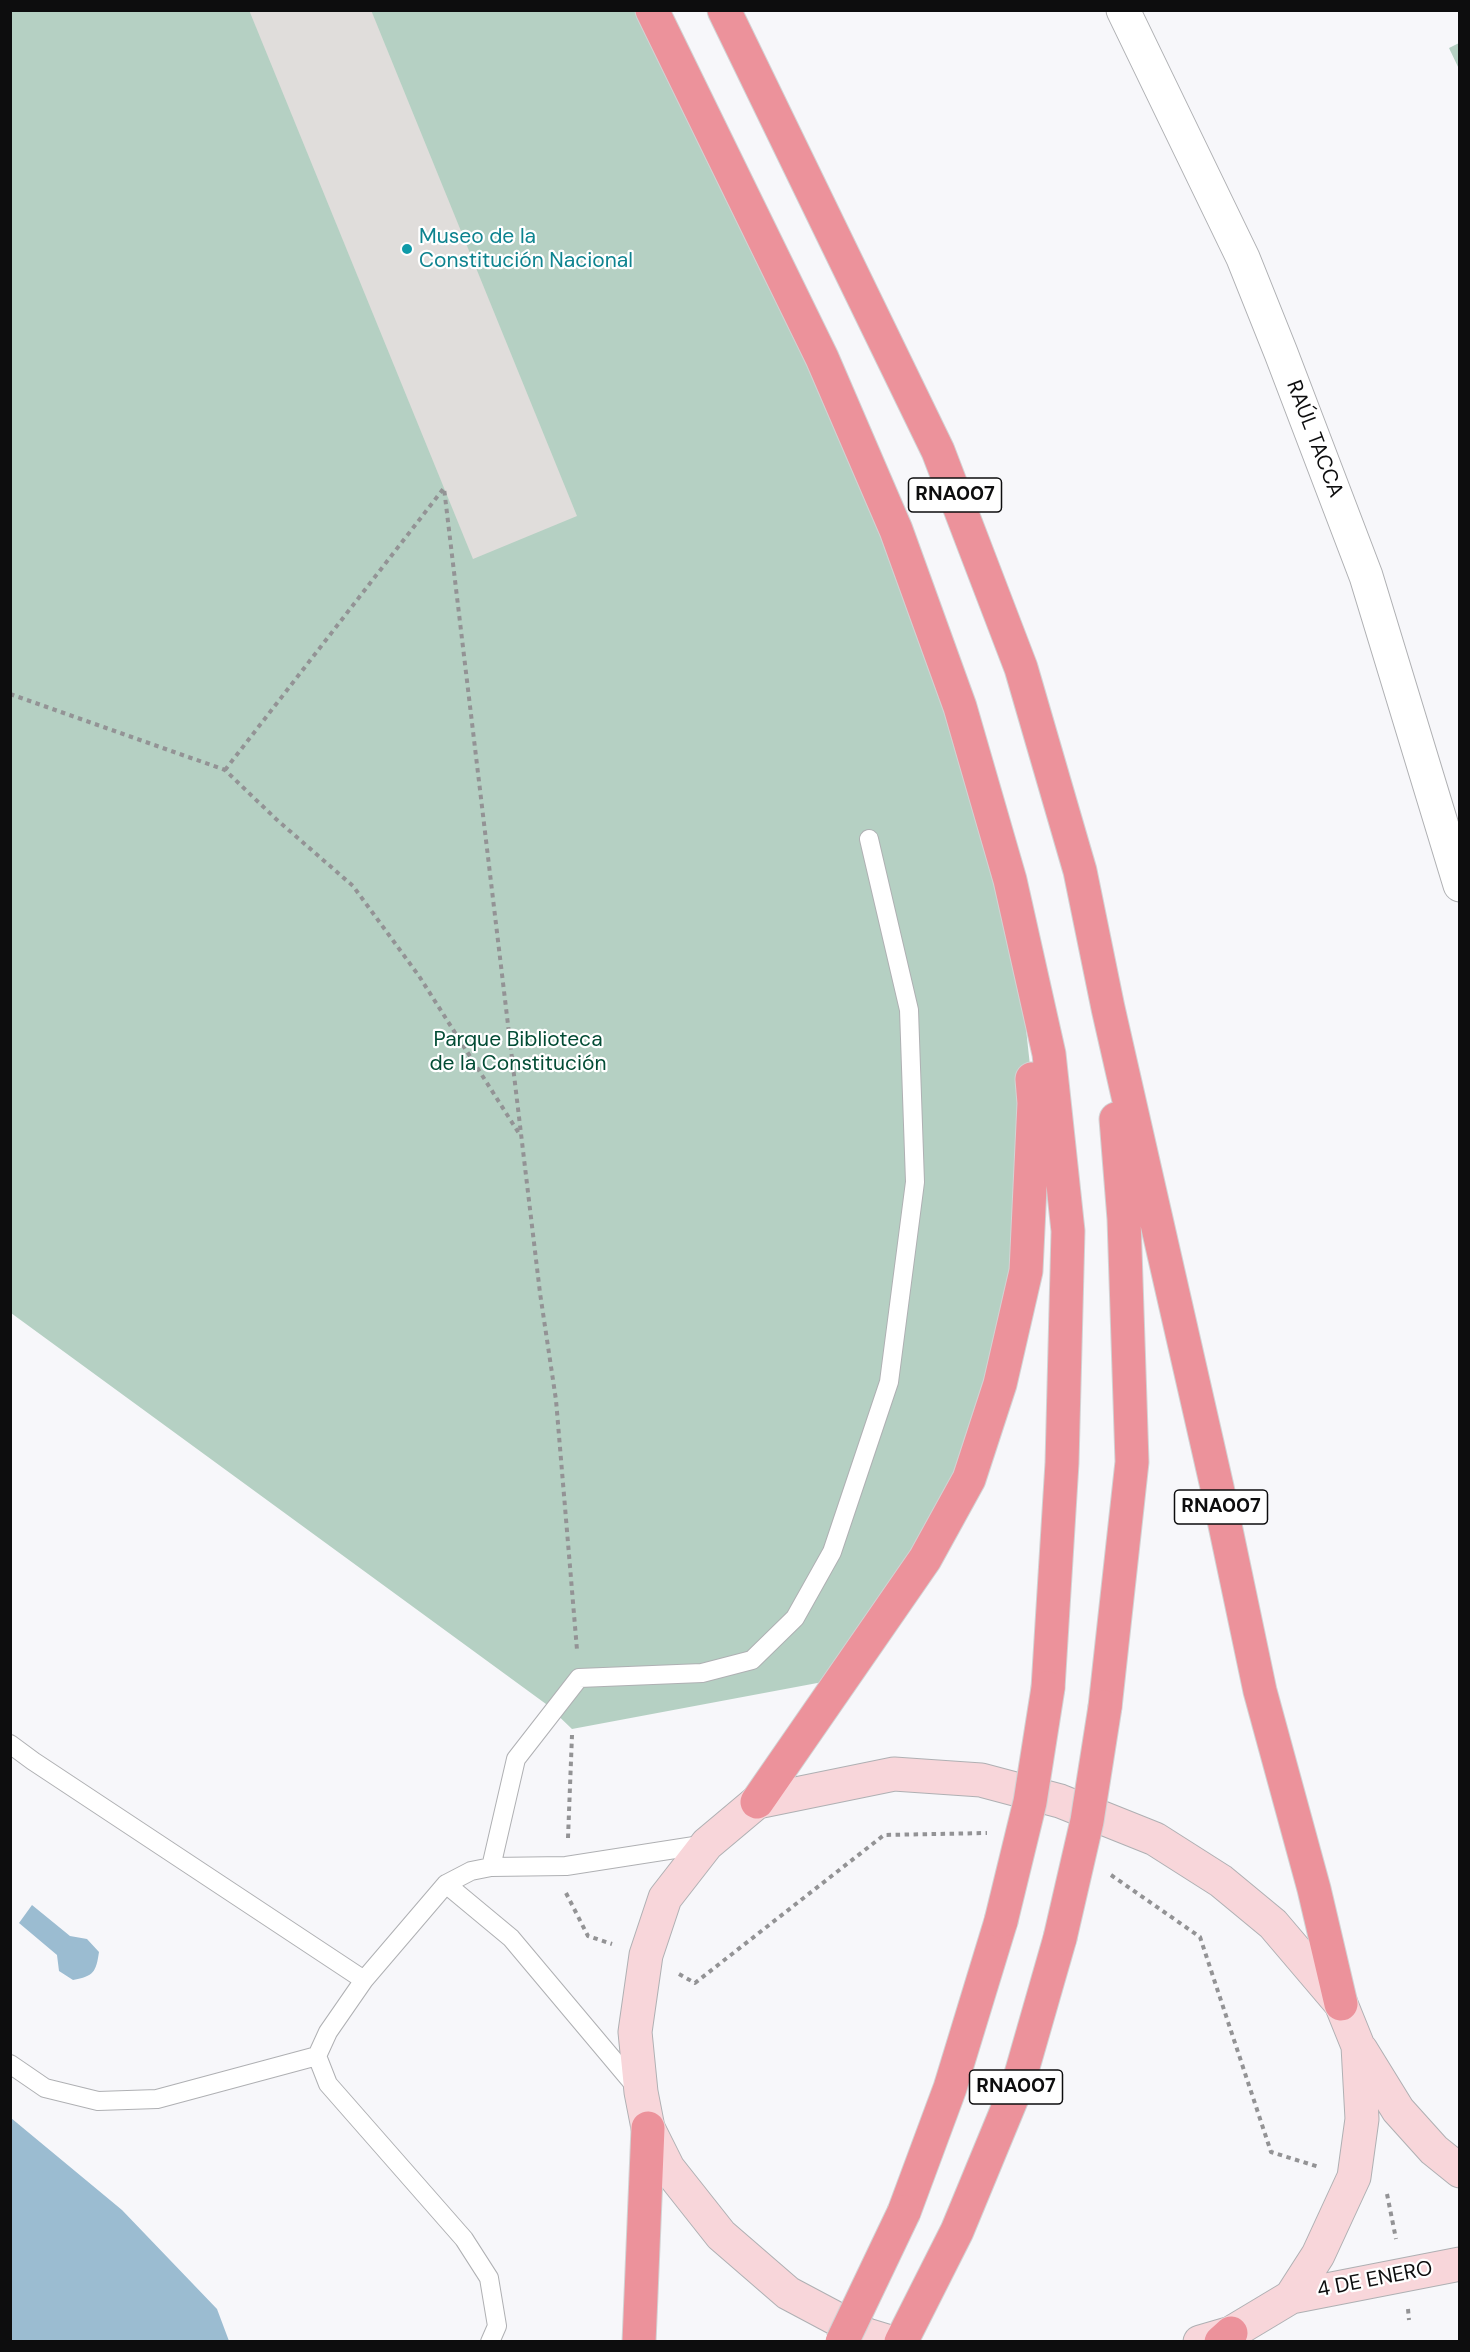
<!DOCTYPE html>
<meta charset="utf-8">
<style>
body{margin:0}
#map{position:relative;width:1470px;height:2352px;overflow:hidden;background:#f7f7fa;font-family:"DM Sans",sans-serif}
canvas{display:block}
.frame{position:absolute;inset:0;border:12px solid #0d0d0e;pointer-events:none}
</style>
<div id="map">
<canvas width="1470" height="2352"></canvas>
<div class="frame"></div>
</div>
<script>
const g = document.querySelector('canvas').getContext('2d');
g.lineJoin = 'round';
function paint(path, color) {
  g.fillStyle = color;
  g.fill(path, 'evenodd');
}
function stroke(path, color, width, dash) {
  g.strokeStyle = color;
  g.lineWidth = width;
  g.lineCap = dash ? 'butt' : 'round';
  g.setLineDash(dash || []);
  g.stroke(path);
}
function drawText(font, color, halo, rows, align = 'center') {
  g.font = font + ' "DM Sans",sans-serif';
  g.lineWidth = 4.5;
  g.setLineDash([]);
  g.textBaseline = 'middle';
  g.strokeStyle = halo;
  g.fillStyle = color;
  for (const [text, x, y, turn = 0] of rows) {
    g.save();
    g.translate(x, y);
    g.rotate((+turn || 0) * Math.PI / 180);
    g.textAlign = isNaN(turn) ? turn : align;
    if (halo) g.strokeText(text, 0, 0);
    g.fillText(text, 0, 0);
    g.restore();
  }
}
paint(new Path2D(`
 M11 11H652L822 358 1010 880 1034 1103 1026 1271 969 1479 844 1678 572 1729 546 1704 11 1313Z
 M1459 43V69L1449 48Z`), '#b5d0c3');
paint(new Path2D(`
 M32 1905 70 1936 87 1939 99 1952C96 1972 94 1976 73 1980L59 1971 57 1955 19 1923Z
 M11 2118 122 2210 217 2309 229 2341H11Z`), '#9bbcd1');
paint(new Path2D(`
 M249 10H371L577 516 473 559Z`), '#e0dddb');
const service = new Path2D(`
 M10 1744 33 1761 364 1980
 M491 1867 516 1759 579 1678 702 1673 752 1660 795 1618 832 1552 889 1382 915 1182 909 1010 869 839
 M446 1884 511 1938 637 2088
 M10 2064 45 2088 98 2101 157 2099 317 2056
 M490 2342 497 2326 489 2278 464 2239 328 2084 317 2056 328 2032 364 1980 446 1884 471 1871 491 1867 566 1866 707 1844`);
const minor = new Path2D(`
 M1123 10 1243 258 1281 353 1366 576 1460 885`);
const secondary = new Path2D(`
 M1361 2050 1398 2110 1434 2150 1460 2171
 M1291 2297 1460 2264
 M890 2342 867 2335 788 2293 721 2235 668 2168 648 2128 641 2092 635 2032 646 1955 665 1898 707 1844 757 1802 894 1774 981 1780 1060 1801 1155 1839 1221 1881 1273 1924 1341 2004 1358 2046 1362 2119 1354 2177 1318 2255 1291 2297 1231 2333 1200 2342`);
const trunk = new Path2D(`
 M652 10 822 358 896 530 960 707 1010 880 1049 1054 1068 1231 1062 1463 1048 1688
 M724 10 938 451 1021 668 1080 871 1108 1008 1217 1487 1260 1691 1314 1889 1341 2004
 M1105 1707 1132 1462 1124 1219 1116 1119
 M757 1802 925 1559 969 1479 1000 1384 1026 1271 1034 1103 1032 1079
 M904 2212 950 2088 1001 1921
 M639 2342 648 2128
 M901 2342 957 2231 1019 2081 1060 1938
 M1221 2342 1231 2333`);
stroke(service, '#afb0b3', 20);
stroke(minor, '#afb0b3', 35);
stroke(secondary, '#afb0b3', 35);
stroke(trunk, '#d3d3d4', 35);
stroke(new Path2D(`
 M10 694 225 770 276 819 353 886 419 976 520 1135
 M225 770 444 488 540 1293 556 1400 577 1650
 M568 1838 572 1735
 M1111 1875 1200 1937 1271 2152 1319 2167
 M566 1893 588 1936 612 1944
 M679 1974 695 1983 884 1835 987 1833
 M1387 2194 1396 2239
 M1408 2309 1409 2320`), '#939395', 4, [4.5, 4.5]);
stroke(service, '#fff', 18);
stroke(minor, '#fff', 33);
stroke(secondary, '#f8d6da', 33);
stroke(trunk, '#ec929b', 33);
const trunkBridge = new Path2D(`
 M1001 1921 1030 1802 1048 1688
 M1060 1938 1087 1821 1105 1707
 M842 2342 904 2212`);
stroke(trunkBridge, '#d3d3d4', 35, []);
stroke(trunkBridge, '#ec929b', 33);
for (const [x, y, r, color] of [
 [407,249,6,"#0f9aa8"]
]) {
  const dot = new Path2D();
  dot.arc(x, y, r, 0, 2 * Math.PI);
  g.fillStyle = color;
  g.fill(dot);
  stroke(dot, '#fff', 2);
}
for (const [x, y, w] of [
 [955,495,93],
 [1221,1507,93],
 [1016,2087,93]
]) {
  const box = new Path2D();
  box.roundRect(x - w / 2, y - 17, w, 34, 4.5);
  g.fillStyle = '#fff';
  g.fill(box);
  stroke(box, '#0d0d0e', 1.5);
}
drawText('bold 20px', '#0d0d0e', null, [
 ["RNA007",955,495],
 ["RNA007",1221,1507],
 ["RNA007",1016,2087]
]);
drawText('21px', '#0d838f', '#fff', [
 ["Museo de la",419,237],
 ["Constitución Nacional",419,261]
], 'left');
drawText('21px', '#0d0d0e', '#fff', [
 ["RAÚL TACCA",1314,439,69],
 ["4 DE ENERO",1375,2280,-11]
]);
drawText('21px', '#034c35', '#fff', [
 ["Parque Biblioteca",518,1040],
 ["de la Constitución",518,1064]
]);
</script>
